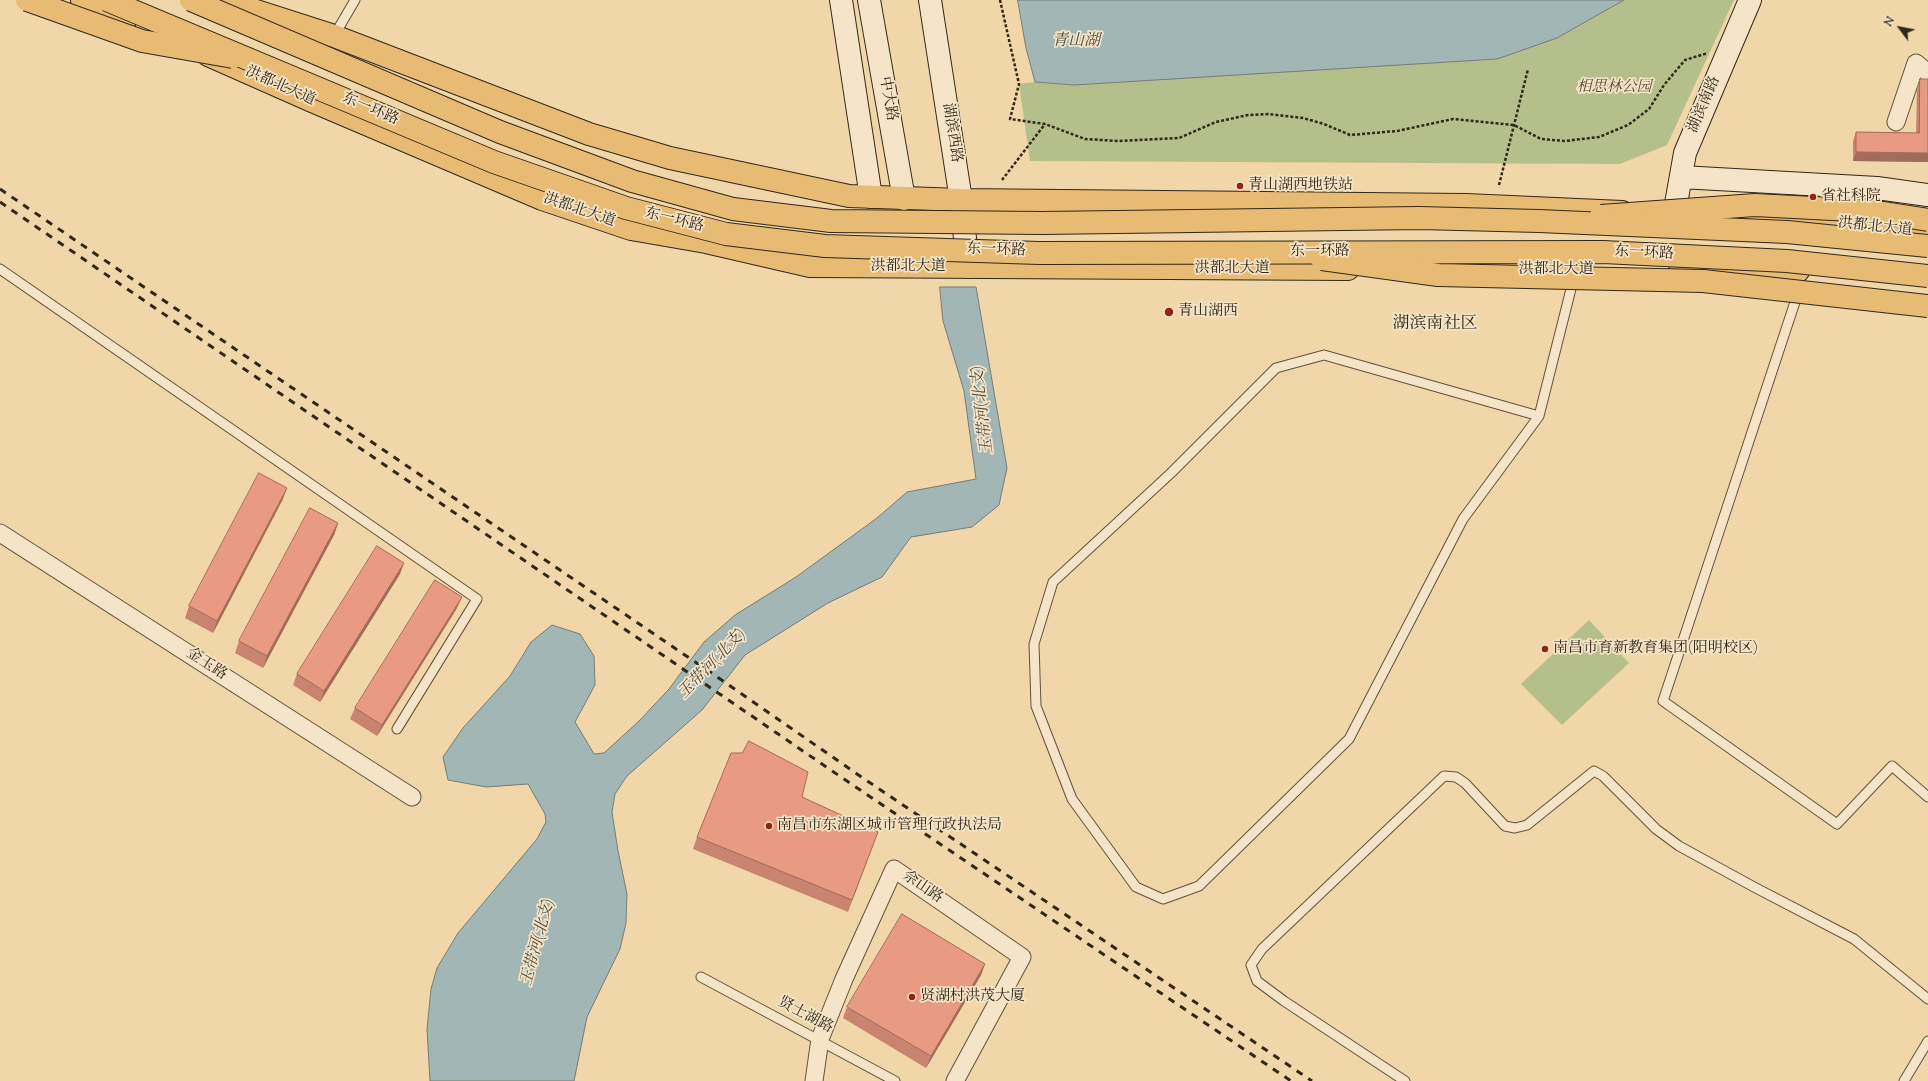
<!DOCTYPE html>
<meta charset="utf-8">
<style>
body{margin:0}
#map{position:relative;width:1928px;height:1081px;overflow:hidden;background:#f0d6a9;font-family:"Sorts Mill Goudy",serif}
canvas{display:block}
.north{position:absolute;left:1880px;top:8px;width:40px;height:40px;-webkit-text-stroke:3px #f5e4c7;paint-order:stroke;rotate:302deg;font-size:11px;font-weight:700;line-height:16px;text-align:center;color:#312718}
.north::after{content:'';display:block;margin:auto;width:14px;height:18px;background:#312718;clip-path:polygon(50% 0,100% 100%,50% 72%,0 100%)}
</style>
<div id="map">
<canvas width="1928" height="1081"></canvas>
<div class="north">N</div>
</div>
<script>
const g = document.querySelector('canvas').getContext('2d');
g.lineJoin = 'round';
function paint(path, color) {
  g.fillStyle = color;
  g.fill(path, 'evenodd');
}
function stroke(path, color, width, dash) {
  g.strokeStyle = color;
  g.lineWidth = width;
  g.lineCap = dash ? 'butt' : 'round';
  g.setLineDash(dash || []);
  g.stroke(path);
}
function drawText(font, color, halo, rows, align = 'center') {
  g.font = font + ' "Sorts Mill Goudy","Noto Serif SC",serif';
  g.lineWidth = 3.5;
  g.setLineDash([]);
  g.textBaseline = 'middle';
  g.strokeStyle = halo;
  g.fillStyle = color;
  for (const [text, x, y, turn = 0] of rows) {
    g.save();
    g.translate(x, y);
    g.rotate((+turn || 0) * Math.PI / 180);
    g.textAlign = isNaN(turn) ? turn : align;
    if (halo) g.strokeText(text, 0, 0);
    g.fillText(text, 0, 0);
    g.restore();
  }
}
paint(new Path2D(`
 M1624 0H1734L1667 145 1620 164 1030 161 1019 84 1035 82 1074 85 1557 38Z
 M1589 620 1629 663 1562 725 1521 684Z`), '#b5bf8c');
const water = new Path2D(`
 M1018 0H1624L1557 38 1497 59 1074 85 1035 82 1026 48Z
 M940 287H976L1007 468 999 505 972 527 911 537 882 577 828 603 745 655 702 710 627 776 615 794 612 812 618 851 627 894 626 923 620 949 587 1017 574 1081H430L427 1029 431 989 437 968 458 933 537 839 546 822 545 814 528 784 486 787 448 780 443 757 463 728 510 676 531 642 552 625 580 634 594 656 595 685 575 722 594 754 604 753 639 721 669 689 704 642 735 615 796 577 877 518 907 492 976 479 964 391 943 321Z`);
paint(water, '#a1b6b5');
stroke(water, '#747d76', 1);
const lane = new Path2D(`
 M334 36 355 0
 M0 269 477 599 397 729
 M1799 290 1663 701 1837 824 1892 766 1928 797
 M1539 416 1324 355 1276 368 1171 473 1053 582 1034 644 1036 706 1072 799 1136 887 1163 899 1199 886 1349 739 1463 519 1539 416 1574 277
 M701 977 895 1081
 M1405 1081 1284 1001 1257 981 1251 965 1262 949 1444 776 1456 777 1465 783 1505 826 1515 828 1527 825 1594 771 1603 776 1656 829 1679 846 1754 887 1854 939 1928 999
 M1904 1081 1928 1041`);
const street = new Path2D(`
 M1896 122 1916 63 1928 73
 M0 533 412 797
 M814 1081 820 1039 844 979 894 869 1022 957 955 1081`);
const secondary = new Path2D(`
 M841 0 871 197
 M869 0 904 199
 M930 0 961 200 968 267
 M1681 177 1877 188 1928 195
 M1674 215 1685 153 1750 0`);
const primary = new Path2D(`
 M82 0 126 19
 M222 0 334 36 589 134 670 158 849 196 961 200 1466 205 1622 212
 M208 55 312 101 542 199 631 229 706 242 810 266 1348 269
 M1704 216 1815 221 1928 234
 M1680 271H1798`);
stroke(lane, '#61533c', 11);
stroke(street, '#61533c', 19);
stroke(secondary, '#312718', 24);
stroke(primary, '#312718', 24);
stroke(new Path2D(`
 M1000 0 1019 84 1010 119 1045 124 1085 139 1118 141 1179 138 1216 122 1248 115 1268 114 1303 118 1324 124 1350 135 1397 131 1453 119 1514 125 1541 139 1565 141 1599 137 1628 125 1649 109 1664 85 1685 60 1708 53
 M1002 180 1045 124
 M1499 185 1528 69`), '#312718', 2.5, [3, 2]);
stroke(lane, '#f5e4c7', 9);
stroke(street, '#f5e4c7', 17);
stroke(secondary, '#f5e4c7', 22);
stroke(primary, '#e8bb74', 22);
stroke(new Path2D(`
 M0 189 726 683 857 774 1312 1081
 M0 202 841 777 1291 1081`), '#312718', 3, [7, 7]);
const primaryBridge = new Path2D(`
 M27 0 142 41 233 57
 M1601 216 1755 205 1871 211 1928 220
 M1322 259 1438 275 1703 281 1928 306`);
const highwayBridge = new Path2D(`
 M107 0 494 162 626 208 726 234 825 246 1039 253 1603 252 1787 261 1928 276
 M191 0 500 132 632 181 733 209 831 221 1042 223 1419 218 1539 221 1787 232 1928 246`);
stroke(primaryBridge, '#312718', 24, []);
stroke(highwayBridge, '#312718', 24, []);
stroke(primaryBridge, '#e8bb74', 22);
stroke(highwayBridge, '#e8bb74', 22);
paint(new Path2D(`
 M1920 79H1928V162L1853 161V141L1856 132 1916 133 1917 88Z
 M283 499 213 633 185 618 189 606Z
 M338 523 334 535 263 668 235 653 239 641Z
 M400 574 320 702 293 685 297 674Z
 M457 608 377 736 350 719 355 708Z
 M802 797 878 832 848 912 693 849 697 837Z
 M985 964 981 975 926 1068 843 1018 847 1007Z`), '#c88470');
paint(new Path2D(`
 M1856 152 1928 153V162L1853 161Z
 M287 488 283 499 213 633 217 621Z
 M338 523 334 535 263 668 267 656Z
 M404 563 400 574 320 702 324 691Z
 M462 597 457 608 377 736 382 725Z
 M985 964 981 975 926 1068 931 1056Z`), '#a26c5b');
const building = new Path2D(`
 M1920 79H1928V153L1856 152V132L1919 133Z
 M259 473 287 488 217 621 189 606Z
 M310 508 338 523 267 656 239 641Z
 M377 546 404 563 324 691 297 674Z
 M435 580 462 597 382 725 355 708Z
 M749 741 808 772 802 797 878 832 852 900 697 837 731 753H742Z
 M902 914 985 964 931 1056 847 1007Z`);
paint(building, '#e89a82');
stroke(building, '#a26c5b', 1);
for (const [x, y, r, color] of [
 [1240,186,4,"#8f2418"],
 [1813,197,4,"#8f2418"],
 [1169,312,5,"#8f2418"],
 [1545,649,4,"#8f2418"],
 [769,826,4,"#8f2418"],
 [912,997,4,"#8f2418"]
]) {
  const dot = new Path2D();
  dot.arc(x, y, r, 0, 2 * Math.PI);
  g.fillStyle = color;
  g.fill(dot);
  stroke(dot, '#f5e4c7', 1.5);
}
drawText('15px', '#312718', '#f5e4c7', [
 ["洪都北大道",280,87,24],
 ["中大路",887,99,80],
 ["湖滨南路",1705,105,-67],
 ["东一环路",370,110,23],
 ["湖滨西路",951,133,81],
 ["洪都北大道",579,211,19],
 ["东一环路",674,221,14],
 ["洪都北大道",1875,228,6],
 ["东一环路",996,251,2],
 ["东一环路",1320,252],
 ["东一环路",1644,254,3],
 ["洪都北大道",908,267],
 ["洪都北大道",1232,269],
 ["洪都北大道",1556,270],
 ["金玉路",206,665,33],
 ["佘山路",922,888,34],
 ["贤士湖路",805,1016,28]
]);
drawText('italic 15px', '#524d35', '#f5e4c7', [
 ["相思林公园",1614,88]
]);
drawText('15px', '#312718', '#f5e4c7', [
 ["青山湖西地铁站",1248,186],
 ["省社科院",1821,197],
 ["青山湖西",1178,312],
 ["南昌市育新教育集团(阳明校区)",1553,649],
 ["南昌市东湖区城市管理行政执法局",777,826],
 ["贤湖村洪茂大厦",920,997]
], 'left');
drawText('italic 16px', '#4d4b3f', '#f5e4c7', [
 ["青山湖",1076,42],
 ["玉带河(北支)",984,410,-97],
 ["玉带河(北支)",713,665,-46],
 ["玉带河(北支)",539,943,-75]
]);
drawText('17px', '#312718', '#f5e4c7', [
 ["湖滨南社区",1435,325]
]);
</script>
